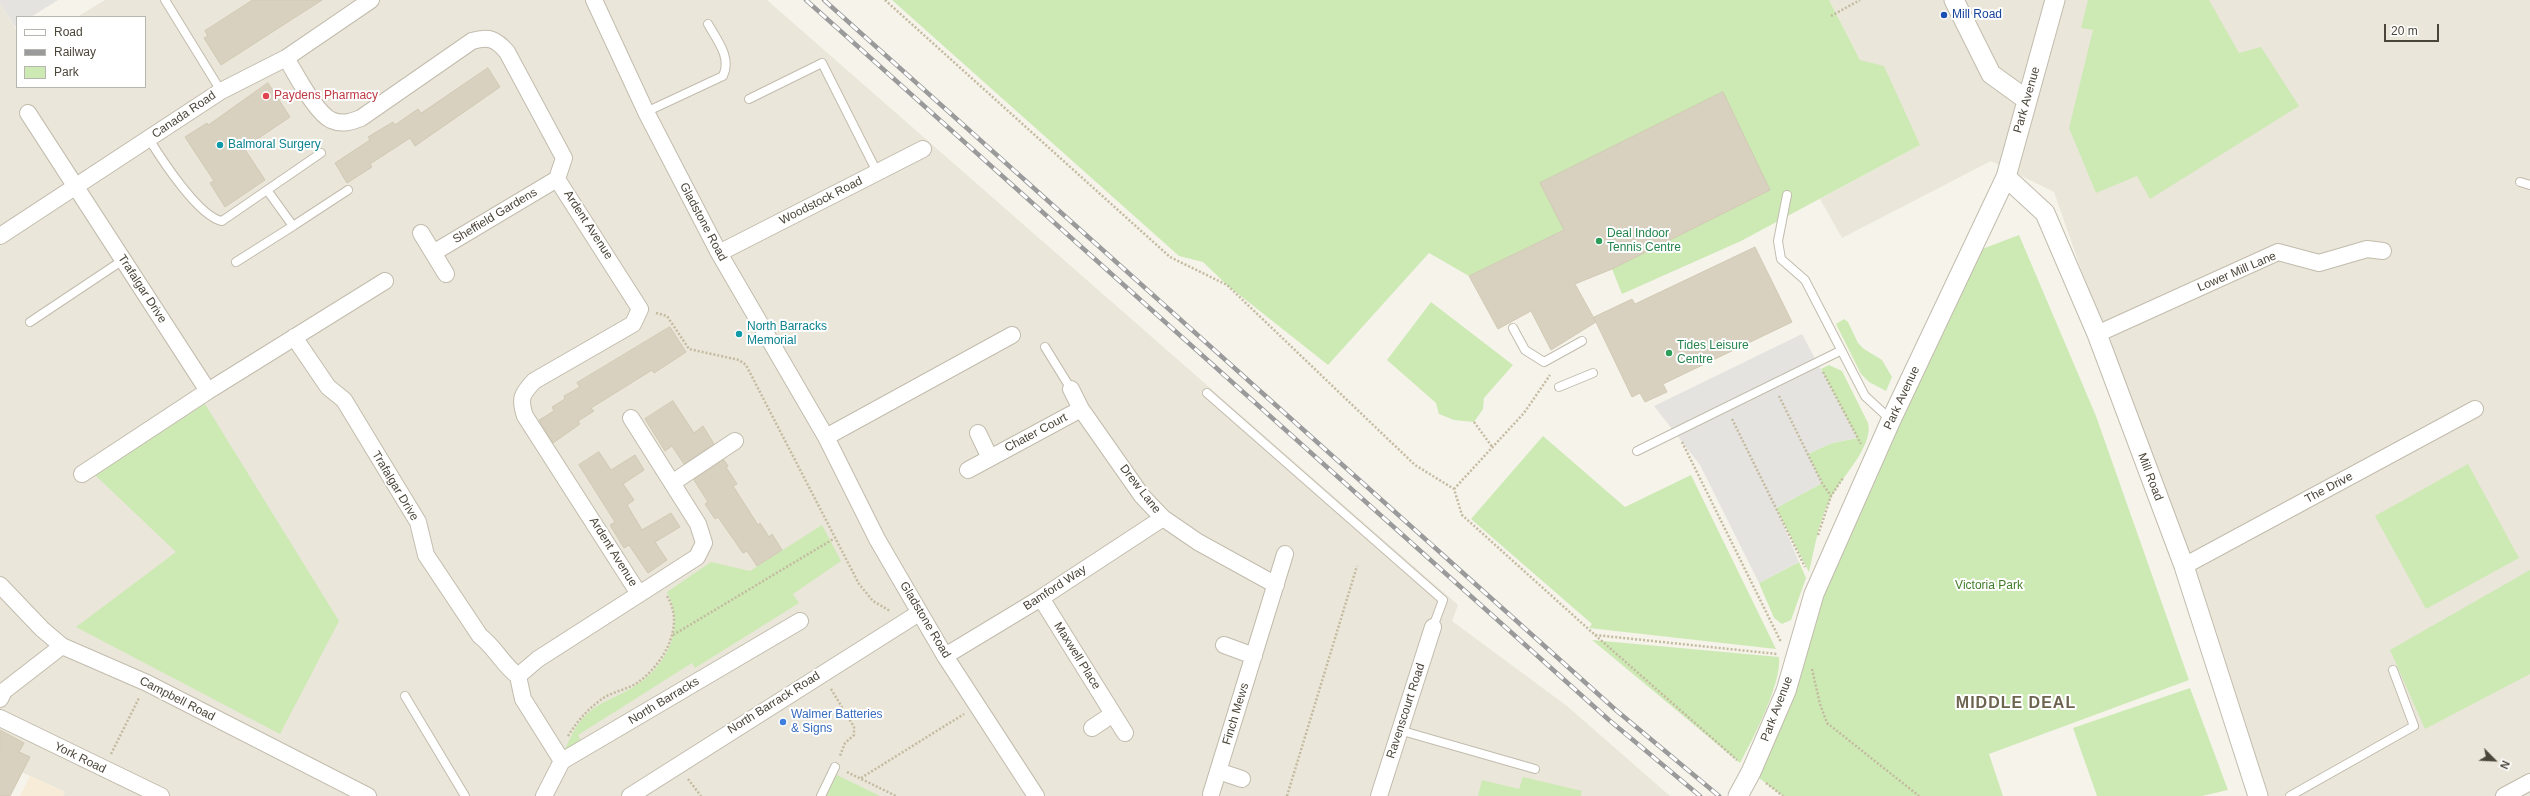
<!DOCTYPE html>
<style>
body{margin:0}
#map{position:relative;width:2530px;height:796px;overflow:hidden;background:#f6f3eb;font-family:Arial,sans-serif}
canvas{display:block}
.legend{position:absolute;left:16px;top:16px;width:130px;height:72px;box-sizing:border-box;background:#fff;border:1px solid #b7b5b0;margin:0;padding:5px 7px;list-style:none;font-size:12px;color:#4a4539}
.legend li{display:flex;align-items:center;gap:8px;height:20px}
.legend b{width:20px;border:1px solid #b7b5b0}
.north{position:absolute;left:2474px;top:740px;width:40px;height:40px;-webkit-text-stroke:3px #fff;paint-order:stroke;rotate:114deg;font-size:11px;font-weight:700;line-height:16px;text-align:center;color:#4a4539}
.north::after{content:'';display:block;margin:auto;width:14px;height:18px;background:#4a4539;clip-path:polygon(50% 0,100% 100%,50% 72%,0 100%)}
.scale{position:absolute;left:2384px;top:24px;width:55px;height:18px;box-sizing:border-box;border:2px solid #4a4539;border-top:0;padding-left:5px;font-size:12px;line-height:14px;white-space:nowrap;color:#4a4539;-webkit-text-stroke:3px #fff;paint-order:stroke}
</style>
<div id="map">
<canvas width="2530" height="796"></canvas>
<ul class="legend">
<li><b style="height:5px;background:#fff"></b>Road</li>
<li><b style="height:5px;background:#9a9a9a"></b>Railway</li>
<li><b style="height:11px;background:#cdeab5"></b>Park</li>
</ul>
<div class="north">N</div>
<div class="scale">20 m</div>
</div>
<script>
const g = document.querySelector('canvas').getContext('2d');
g.lineJoin = 'round';
function paint(path, color) {
  g.fillStyle = color;
  g.fill(path, 'evenodd');
}
function stroke(path, color, width, dash) {
  g.strokeStyle = color;
  g.lineWidth = width;
  g.lineCap = dash ? 'butt' : 'round';
  g.setLineDash(dash || []);
  g.stroke(path);
}
function drawText(font, color, halo, rows, align = 'center') {
  g.font = font + ' Arial,sans-serif';
  g.lineWidth = 4;
  g.setLineDash([]);
  g.textBaseline = 'middle';
  g.strokeStyle = halo;
  g.fillStyle = color;
  for (const [text, x, y, turn = 0] of rows) {
    g.save();
    g.translate(x, y);
    g.rotate((+turn || 0) * Math.PI / 180);
    g.textAlign = isNaN(turn) ? turn : align;
    if (halo) g.strokeText(text, 0, 0);
    g.fillText(text, 0, 0);
    g.restore();
  }
}
paint(new Path2D(`
 M105 0H767L1458 605 1452 621 1567 706 1670 796H63L65 792 0 762V4L17 31V87H145V17H77Z
 M1829 0H2530V796H2265L2054 192 1991 161 1842 238 1820 199 1920 145 1860 60Z`), '#eae6d9');
paint(new Path2D(`
 M30 776 65 792 63 796H20Z`), '#f7ecd7');
paint(new Path2D(`
 M892 0H1829L1860 60 1884 66 1920 145 1741 241 1622 294 1612 269 1587 279 1564 230 1469 276 1429 253 1328 365 1227 285 1203 262 1179 256Z
 M2088 0H2209L2239 53 2261 47 2299 106 2150 199 2137 176 2096 193 2069 128 2093 30 2081 28Z
 M2019 235 2096 416 2189 680 1989 754 2003 796H1783L1751 772 1814 594 1969 254Z
 M1431 302 1513 365 1484 398 1483 409 1474 422 1454 420 1439 414 1436 403 1387 360Z
 M1844 319 1848 322 1858 343 1864 349 1882 360 1892 377 1886 391 1869 382 1861 374 1836 324Z
 M1829 365 1842 371 1868 423C1874 445 1842 477 1832 496 1819 518 1815 547 1809 572L1776 508 1822 483 1807 454 1832 443 1857 438 1821 369Z
 M205 404 339 621 280 734 76 627 176 552 94 474Z
 M1543 436 1625 507 1691 475 1776 649 1589 628 1592 624 1471 519Z
 M2468 464 2519 558 2426 609 2375 516Z
 M822 525 841 561 793 594 799 603 695 668 692 663 578 735 583 745 569 751 565 749C571 737 576 724 586 715 601 700 621 696 638 684 669 663 685 626 667 592L711 562 750 571Z
 M1799 562 1806 578 1791 620 1782 624 1774 618 1759 583Z
 M2530 570V674L2425 729 2390 650Z
 M1592 640 1779 657C1782 683 1753 739 1740 763Z
 M2190 688 2228 790 2202 796H2097L2073 728Z
 M835 774 880 796H825Z
 M1523 777 1582 791 1581 796H1478L1482 780 1519 789Z`), '#cdeab5');
paint(new Path2D(`
 M0 0H58L31 17H17V26L15 27 0 4Z
 M1802 334 1857 438 1832 443 1808 454 1822 483 1776 508 1799 562 1759 583 1700 465 1654 406Z`), '#e5e3df');
const building = new Path2D(`
 M253 0H322L221 65 204 38 208 36 205 31Z
 M488 68 500 87 415 146 410 138 370 164 372 167 347 183 335 163 370 140 368 137 393 122 395 125 418 109 421 113Z
 M268 83 290 117 244 148 265 180 225 207 210 183 214 181 185 137 207 123 208 125Z
 M1723 92 1770 190 1612 269 1575 284 1596 322 1594 317 1632 299 1635 304 1755 247 1792 322 1663 384 1667 392 1645 402 1640 393 1632 397 1596 322 1551 350 1531 311 1498 329 1469 276 1564 230 1540 183Z
 M670 327 686 352 654 373 652 370 591 408 594 411 578 421 580 424 553 443 539 420 554 411 552 407 565 399 564 396 580 387 577 383Z
 M673 401 694 433 703 426 714 444 684 464 672 446 665 451 645 419Z
 M599 452 611 470 635 455 644 470 623 484 634 500 627 505 642 530 671 513 680 527 655 542 667 560 648 573 629 545 624 548 610 525 615 522 579 465Z
 M724 460 728 466 726 467 737 484 733 486 758 525 760 523 769 537 772 534 782 550 757 566 747 551 743 553 718 517 715 519 705 504 708 502 694 480Z
 M0 730 24 743 19 752 30 757 10 796H0Z`);
paint(building, '#d8d1c0');
stroke(building, '#d2c9b4', 1);
const service = new Path2D(`
 M165 0 221 91
 M749 99 822 63 877 172
 M646 112 723 76C732 58 717 40 708 24
 M149 139C162 160 199 217 222 221L321 153
 M2520 182 2530 185
 M1787 195 1778 241 1781 259 1805 280 1865 396 1891 420
 M293 226 348 190
 M236 262 293 226 267 190
 M30 322 123 260
 M1513 328 1525 350 1544 362 1582 341
 M1045 347 1071 389
 M1559 387 1593 373
 M1207 393 1443 600 1433 627
 M1637 451 1840 351
 M405 696 465 796
 M1399 730 1535 769
 M821 796 835 767
 M2290 796 2414 726 2393 670`);
const minor = new Path2D(`
 M594 0 646 112 719 253 826 437 877 539 945 656 1036 796
 M286 58C296 74 315 112 331 120 342 125 351 122 361 118L472 41C489 36 496 39 507 52L564 158 557 179 640 309 633 324 534 381C522 394 519 398 525 416L639 594
 M28 113 208 391 82 474
 M421 233 446 274
 M0 236 221 91 286 58 371 0
 M433 253 557 179
 M719 253 923 149
 M2097 334 2278 252 2319 263 2367 249 2383 251
 M294 337 328 387 344 400 418 522 426 555 480 636C495 647 502 664 518 676
 M1071 389 1081 409 1142 496 1163 518 1198 542 1276 585
 M208 391 385 281
 M978 433 990 458
 M826 437 1012 335
 M968 470 1081 409
 M672 483 735 441
 M2184 566 2475 409
 M0 585 42 629 62 646 147 683 368 796
 M1041 598 1125 733
 M1224 645 1254 656
 M945 656 1041 598 1163 518
 M0 699 4 691 62 646
 M0 718 161 796
 M1092 728 1113 714
 M562 761 523 699 518 676 538 659 697 557 704 543 698 524 631 418
 M1218 771 1242 779
 M1211 794 1285 554
 M544 796 562 761 800 621
 M630 796 919 613
 M1379 796 1433 627
 M2504 796 2530 782`);
const tertiary = new Path2D(`
 M1954 0 1991 74 2027 100
 M2006 177 2045 213 2097 334 2184 566 2258 796
 M1738 796 1751 772 1786 691 1814 594 1891 420 2006 177 2055 0`);
stroke(service, '#c2bcad', 10);
stroke(minor, '#c2bcad', 18);
stroke(tertiary, '#c2bcad', 21);
stroke(new Path2D(`
 M885 0 1170 257 1227 285 1415 465 1454 489 1462 515 1595 635 1777 654
 M1831 16 1860 0
 M656 313 667 316 689 349 739 360 746 365 859 584 873 601 890 611
 M1823 372 1861 444
 M1779 396 1822 483 1831 496
 M1732 419 1805 567
 M1474 422 1493 448
 M1682 442 1781 642
 M1454 489 1524 413 1550 375
 M1818 535 1831 496 1843 478
 M673 635 835 538
 M1595 635 1737 760
 M1812 669 1820 704 1827 723 1919 796
 M831 689 854 727V735L845 743 840 756
 M568 736C576 723 586 711 598 702 609 692 624 691 637 683 663 665 686 626 667 596
 M111 754 139 698
 M847 772 896 796
 M861 778 964 714
 M688 779 701 796
 M1766 783 1783 796
 M1287 796 1357 566`), '#c3ba9f', 2.5, [2, 2]);
stroke(service, '#fff', 8);
stroke(minor, '#fff', 16);
stroke(tertiary, '#fff', 19);
const rail = new Path2D(`
 M806 0 1609 720 1700 796
 M824 0 1617 711 1719 796`);
stroke(rail, '#9a9a9a', 4.5);
stroke(rail, '#fff', 3, [9]);
for (const [x, y, r, color] of [
 [1944,15,4,"#1a4fb4"],
 [266,96,4,"#e0444e"],
 [220,145,4,"#0f9aa8"],
 [1599,241,4,"#2e9e5b"],
 [739,334,4,"#0f9aa8"],
 [1669,353,4,"#2e9e5b"],
 [783,722,4,"#3f7fe0"]
]) {
  const dot = new Path2D();
  dot.arc(x, y, r, 0, 2 * Math.PI);
  g.fillStyle = color;
  g.fill(dot);
  stroke(dot, '#fff', 1.5);
}
drawText('12px', '#164399', '#fff', [
 ["Mill Road",1952,15]
], 'left');
drawText('12px', '#be3a42', '#fff', [
 ["Paydens Pharmacy",274,96]
], 'left');
drawText('12px', '#4a4539', '#fff', [
 ["Park Avenue",2027,100,-74],
 ["Canada Road",184,115,-34],
 ["Woodstock Road",821,201,-27],
 ["Sheffield Gardens",495,216,-31],
 ["Gladstone Road",703,222,62],
 ["Ardent Avenue",588,225,57],
 ["Lower Mill Lane",2237,272,-23],
 ["Trafalgar Drive",142,289,57],
 ["Park Avenue",1902,398,-65],
 ["Chater Court",1036,433,-28],
 ["Mill Road",2150,477,69],
 ["Trafalgar Drive",395,486,59],
 ["The Drive",2329,488,-28],
 ["Drew Lane",1140,489,52],
 ["Ardent Avenue",613,552,58],
 ["Bamford Way",1055,588,-33],
 ["Gladstone Road",925,620,59],
 ["Maxwell Place",1077,656,58],
 ["Campbell Road",177,699,27],
 ["North Barracks",664,701,-31],
 ["North Barrack Road",774,703,-32],
 ["Park Avenue",1777,709,-69],
 ["Ravenscourt Road",1406,711,-72],
 ["Finch Mews",1236,714,-73],
 ["York Road",80,758,26]
]);
drawText('12px', '#0d838f', '#fff', [
 ["Balmoral Surgery",228,145],
 ["North Barracks",747,327],
 ["Memorial",747,341]
], 'left');
drawText('12px', '#27864d', '#fff', [
 ["Deal Indoor",1607,234],
 ["Tennis Centre",1607,248],
 ["Tides Leisure",1677,346],
 ["Centre",1677,360]
], 'left');
drawText('12px', '#427e2a', '#fff', [
 ["Victoria Park",1989,586]
]);
drawText('12px', '#366cbe', '#fff', [
 ["Walmer Batteries",791,715],
 ["& Signs",791,729]
], 'left');
g.letterSpacing = '1px';
drawText('bold 16px', '#6d6450', '#fff', [
 ["MIDDLE DEAL",2016,704]
]);
g.letterSpacing = '0px';
</script>
